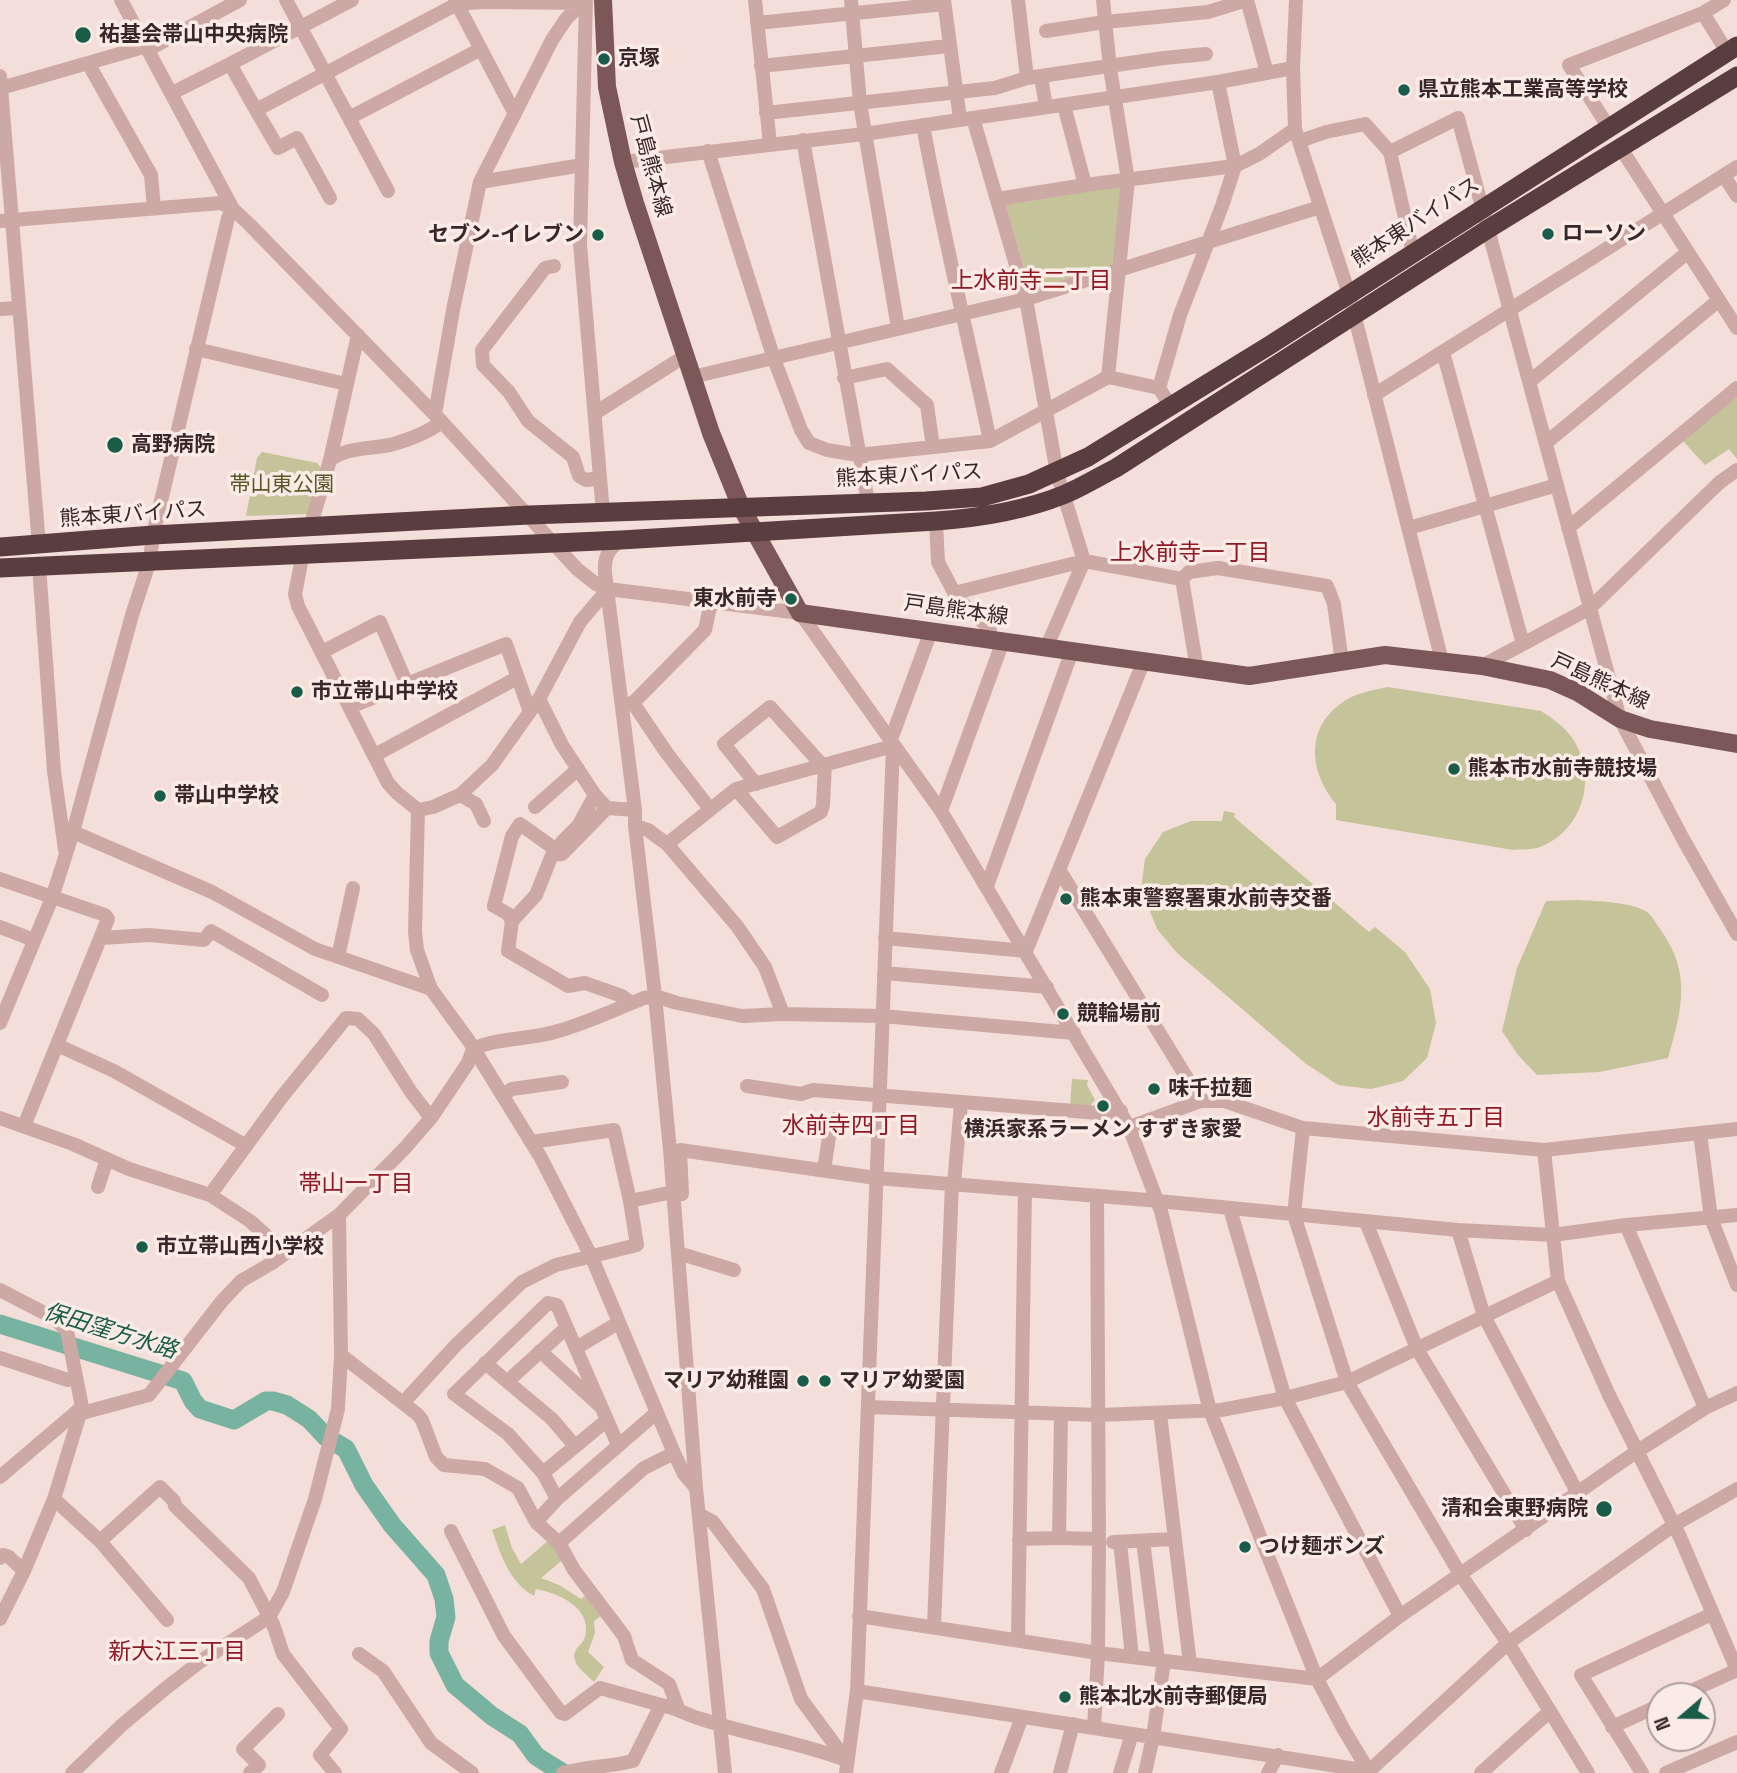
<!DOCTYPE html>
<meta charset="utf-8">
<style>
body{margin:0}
#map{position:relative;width:1737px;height:1773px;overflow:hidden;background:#f4deda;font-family:"Space Grotesk",sans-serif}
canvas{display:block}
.north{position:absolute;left:1646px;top:1682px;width:70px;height:70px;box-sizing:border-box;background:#fbebe7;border:2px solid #ad9d9b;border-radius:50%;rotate:250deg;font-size:19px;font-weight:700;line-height:28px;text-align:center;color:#382728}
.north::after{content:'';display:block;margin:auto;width:24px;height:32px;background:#195d49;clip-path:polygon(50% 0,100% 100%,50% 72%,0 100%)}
</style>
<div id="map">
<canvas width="1737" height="1773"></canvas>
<div class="north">N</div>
</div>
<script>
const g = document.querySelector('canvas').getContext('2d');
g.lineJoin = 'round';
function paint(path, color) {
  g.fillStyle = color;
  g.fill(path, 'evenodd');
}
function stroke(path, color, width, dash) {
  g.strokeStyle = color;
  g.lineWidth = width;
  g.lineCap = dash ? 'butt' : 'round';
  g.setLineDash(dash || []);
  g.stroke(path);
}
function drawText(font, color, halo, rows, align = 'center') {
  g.font = font + ' "Space Grotesk","Noto Sans JP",sans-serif';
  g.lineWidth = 7;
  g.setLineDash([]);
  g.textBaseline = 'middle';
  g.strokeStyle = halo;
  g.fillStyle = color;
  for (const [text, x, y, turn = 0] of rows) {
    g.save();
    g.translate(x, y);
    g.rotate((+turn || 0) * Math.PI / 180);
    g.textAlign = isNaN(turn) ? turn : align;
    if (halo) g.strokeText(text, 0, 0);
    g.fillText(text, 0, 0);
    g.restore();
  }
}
paint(new Path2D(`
 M1120 185 1123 188 1112 266 1031 289 1004 201Z
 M1737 395V459L1729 449 1705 465 1683 441Z
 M262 452 317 463 321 468 309 514 246 516 257 458Z
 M1388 687 1541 711C1552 718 1562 725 1570 735 1599 772 1585 830 1540 847 1532 850 1521 849 1513 850L1336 820V804C1308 770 1305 726 1346 700 1359 692 1374 690 1388 687Z
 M1224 811 1235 813 1234 817 1369 932 1375 927 1405 952 1430 989 1436 1023 1427 1058 1403 1081 1371 1089 1338 1085 1305 1063 1177 953 1157 929 1141 889 1145 859 1163 832 1191 821H1222Z
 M1578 900C1595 901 1632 902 1647 912 1652 915 1656 924 1660 929 1692 973 1682 1009 1668 1058L1599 1072 1537 1075 1518 1055 1502 1031 1517 968 1546 901Z
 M1072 1079 1088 1080 1087 1085 1095 1100 1090 1106 1070 1105Z
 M505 1525 512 1548 521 1564 550 1539 565 1558 541 1578 559 1585 581 1599 589 1593 604 1614 594 1621 595 1633 588 1652 604 1667 594 1682C587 1675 575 1667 574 1656 574 1648 583 1644 585 1637 593 1608 558 1593 536 1589L534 1596C509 1582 501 1555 492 1530Z`), '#c4c399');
stroke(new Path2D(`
 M0 1324 183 1381 193 1401 200 1409 234 1420 266 1401H273L287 1405 309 1419 326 1437 346 1449 364 1485 392 1525 436 1575 444 1599 446 1617 439 1641V1653L455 1685 492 1716 520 1734 536 1756 563 1773`), '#77b3a0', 19);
stroke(new Path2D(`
 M121 0 233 209
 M286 0 388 191
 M455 0 515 114
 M586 0 580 244 603 513
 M755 0 770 144
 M851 0 860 103 898 328
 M944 0 960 119
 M1018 0 1027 78
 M1103 0 1110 68 1128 180 1108 377
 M1296 0 1293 68 1295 129 1349 294 1442 661
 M1724 0 1703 13 1727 52
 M757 23 944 4
 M1046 31 1105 22 1208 12 1247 0 1267 73
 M149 49 240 0
 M88 63 151 175 154 208
 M230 64 352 0
 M761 66 949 46
 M0 76 39 545
 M1041 77 1046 107
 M1 88 147 46
 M172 93 230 64 256 110 457 4 483 2 582 3
 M1064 105 1085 185
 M256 110 278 148 297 138 330 198
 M766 113 995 88 1027 78 1164 58 1206 54
 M349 118 481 49
 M973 118 1026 299 1057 473 1084 561 1047 646
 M923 125C942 231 968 335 990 441
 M1609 128 1569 65 1703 13
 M803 140 868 502
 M1300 141 1326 132 1365 124 1390 152 1458 118 1620 719 1683 839 1737 934
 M1620 147 1737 328
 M708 151 774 359 801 430 809 443 827 450 858 455 990 441 1108 377 1159 388 1170 405
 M1390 152 1413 253
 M623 162 864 134 1218 82 1293 68
 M1724 176 1737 196
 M480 182 582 165
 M997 199 1085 185 1235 166 1259 154 1295 129
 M0 221 221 203 233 209 249 224 442 422 577 569 596 584 608 589 800 613 941 811 1129 1127 1161 1211 1210 1411 1317 1679 1344 1730 1370 1773
 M554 266 545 268 482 350 483 365 509 392 528 421 573 457 579 476 586 480 600 478
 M0 309 19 308
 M196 349 346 384
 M1443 352 1523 644
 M692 377 1026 299 1320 207
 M844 378 887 369 927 405 933 447
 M1529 382 1688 252
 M1159 388 1180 315 1222 206 1235 166 1218 82
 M1374 395 1737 167
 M595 413 685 356
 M435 414 453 310 480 182 552 40 566 19 584 1
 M1547 442 1719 300
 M330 460C348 447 369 449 390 445 408 440 427 433 442 422
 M936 521 938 562 957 598 990 629 989 639
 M310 528 330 460 358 335
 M1409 528 1557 485
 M1568 528 1737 388
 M621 540C608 549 604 557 605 573L635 810V826L655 996 670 1150 696 1488 725 1773
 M303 553 295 594 298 606 388 783 397 793 418 810
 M39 566 54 771 65 850
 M1182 579 1189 572 1218 568 1327 586 1334 604 1342 662
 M954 593 1084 561 1182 579 1197 669
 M322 652 380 622 407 684
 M1482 666 1590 608 1720 482 1737 470
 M539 699 562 745 595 795
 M633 703 666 752 710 809
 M622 705 633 703 705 630 711 602
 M350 707 506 644 530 712
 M890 742 931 631
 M375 755 517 678
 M756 784 724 744 770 707 822 765
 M736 789 777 837 821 812 823 805 825 764
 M460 795 476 804 484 821
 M535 807 578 769
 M607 808 635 810
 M418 810 415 932 417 950 431 989 469 1041 541 1158 592 1258 674 1453 684 1474 696 1488
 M418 810 433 807 460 795 492 765 539 699 580 622 608 589
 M941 811 1003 641
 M635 826 648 830 667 844 737 926 765 967 783 1014
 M73 832 212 892 315 949 431 989
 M561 843 578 826 595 795 607 808 562 854 552 855 536 895 512 921 508 951 568 986 585 983 622 996 631 1003
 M667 844 736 789 893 746 857 1691 846 1773
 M1060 871 1201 1101
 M0 879 105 915 108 919 24 1126
 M987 886 1072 651
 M512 921 508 914 494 906 512 836 520 824 562 854
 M0 927 34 940
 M101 938 149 935 204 940 211 931 322 995
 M885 938 1026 951 1143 663
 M338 957 353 888
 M884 973 1047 987
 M0 1023 52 898 73 832 132 615 150 560 153 535 228 218 233 209
 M57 1045 114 1071 245 1145
 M747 1086 801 1094 813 1090 1111 1114 1121 1111
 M502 1095 512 1089 562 1082
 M0 1118 73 1144 129 1169 210 1195 250 1221 286 1253
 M1129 1127 1201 1101H1224L1303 1128 1544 1150 1737 1129
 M1303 1128 1294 1215 1347 1382 1460 1574 1508 1643 1588 1773
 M1700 1133 1711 1218 1737 1285
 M1544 1150 1558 1281 1609 1395 1680 1537 1737 1670
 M824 1170 831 1124 835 1119 870 1124
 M954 1184 961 1103
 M98 1187 107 1159
 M210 1195 281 1098 346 1018 358 1019 374 1034 411 1092 431 1118
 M630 1201 673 1192 682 1194 680 1150 876 1178 1148 1200 1458 1230 1553 1235 1626 1225 1737 1215
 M1230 1209 1285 1398 1400 1616
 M1366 1222 1417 1349 1526 1530
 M1626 1225 1705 1408
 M1458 1230 1484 1316 1577 1492
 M678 1253 734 1270
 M0 1290 54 1318 67 1331 82 1407 54 1499 24 1571 0 1619
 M576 1348 618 1323
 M540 1351 599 1405
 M341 1355 417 1414 422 1420 436 1457 444 1465 485 1469 518 1488 536 1522 559 1543 574 1570 624 1636 632 1660 669 1684 678 1708
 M0 1358 68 1380 76 1378
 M485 1363 552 1419 575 1446
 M508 1381 566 1328
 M403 1403 456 1345 522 1282 556 1265 637 1245 630 1201 614 1130 531 1142
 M868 1407 1099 1415 1221 1410 1285 1398 1347 1382 1558 1281
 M82 1413 149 1395 222 1301 241 1281 272 1263 339 1215 405 1148 431 1118 468 1063 473 1049C499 1037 531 1040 558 1031 587 1023 616 1009 644 998L655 996 677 1003 742 1016 783 1014 882 1016 1074 1033
 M1160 1414 1190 1664
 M543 1473 607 1420
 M0 1477 82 1407
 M54 1499 100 1541 167 1620
 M557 1499 543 1473 508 1434 454 1394 548 1303 557 1305 618 1445
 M700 1515 713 1522 763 1589 801 1699 846 1760
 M536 1522 557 1499 656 1413
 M451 1531 504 1636 561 1713 565 1714 600 1688 661 1705
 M1059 1538 1099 1539
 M1019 1539 1059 1538 1061 1414
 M100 1541 160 1487 174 1501 175 1506 249 1578 273 1624 283 1654 341 1729 320 1755 335 1773
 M1143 1541 1158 1660
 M1113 1542 1174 1539
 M1120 1542 1132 1657
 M559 1543 644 1468 674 1453
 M0 1558 3 1555 9 1557 24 1571
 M859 1616 1098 1653 1317 1679 1400 1616 1636 1452 1705 1408 1737 1393
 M934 1626 952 1184
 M1018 1639 1025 1191
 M359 1654 383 1671 431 1743 472 1773
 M857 1691 1369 1771
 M1680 1696 1737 1670
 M1612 1727 1660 1705
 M1094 1728 1098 1653 1099 1543 1097 1196
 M72 1773 122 1725 166 1688 201 1661 269 1617 283 1592 315 1499 338 1409 341 1355 339 1215
 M250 1773 259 1765 243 1749 278 1714
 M563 1773C586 1766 610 1767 633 1761L661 1705C678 1708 686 1715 701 1719 749 1735 799 1742 846 1760
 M1001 1773 1022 1717
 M1060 1773 1073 1724
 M1120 1773 1132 1734
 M1145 1773 1153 1737 1164 1661
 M1268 1773 1278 1755
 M1367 1773 1508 1643 1674 1525 1737 1489
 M1481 1773 1549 1712
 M1642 1773 1581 1675 1712 1614
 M1666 1773 1737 1742`), '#cda9a5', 14);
stroke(new Path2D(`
 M603 0 607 87 623 162 635 203 711 433 741 507 800 613 1249 676 1385 655 1482 666 1550 680 1577 692 1620 719 1650 729 1737 744`), '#7b5757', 18);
stroke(new Path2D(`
 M0 547 153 535 529 515 926 501 982 497 1029 484 1088 457 1270 345 1737 46
 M0 568 621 540 936 521C978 518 1023 511 1063 495 1081 488 1098 477 1116 468L1488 229 1737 76`), '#5a3d3e', 19);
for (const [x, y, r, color] of [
 [83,35,9,"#195d49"],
 [604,59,7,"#195d49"],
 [1404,90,7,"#195d49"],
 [1548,234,7,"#195d49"],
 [598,235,7,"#195d49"],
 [115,445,9,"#195d49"],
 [791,599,7,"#195d49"],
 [297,692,7,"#195d49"],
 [1454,769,7,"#195d49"],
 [160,796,7,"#195d49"],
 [1066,899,7,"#195d49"],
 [1063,1014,7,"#195d49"],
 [1154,1089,7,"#195d49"],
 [1103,1106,7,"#195d49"],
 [142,1247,7,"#195d49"],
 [803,1381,7,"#195d49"],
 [825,1381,7,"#195d49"],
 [1604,1509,9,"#195d49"],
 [1245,1547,7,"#195d49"],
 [1065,1697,7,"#195d49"]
]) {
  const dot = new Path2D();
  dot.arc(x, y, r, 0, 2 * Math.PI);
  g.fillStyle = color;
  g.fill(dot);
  stroke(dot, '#fbebe7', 2.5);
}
drawText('bold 21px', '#382728', '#fbebe7', [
 ["祐基会帯山中央病院",99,35],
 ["京塚",618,59],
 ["県立熊本工業高等学校",1418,90],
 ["ローソン",1562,234],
 ["セブン-イレブン",584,235,"right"],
 ["高野病院",131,445],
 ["東水前寺",777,599,"right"],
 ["市立帯山中学校",311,692],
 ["熊本市水前寺競技場",1468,769],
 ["帯山中学校",174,796],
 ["熊本東警察署東水前寺交番",1080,899],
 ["競輪場前",1077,1014],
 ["味千拉麺",1168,1089],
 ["横浜家系ラーメン すずき家愛",1103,1130,"center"],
 ["市立帯山西小学校",156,1247],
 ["マリア幼稚園",789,1381,"right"],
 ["マリア幼愛園",839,1381],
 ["清和会東野病院",1588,1509,"right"],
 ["つけ麺ボンズ",1259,1547],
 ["熊本北水前寺郵便局",1079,1697]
], 'left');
drawText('21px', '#382728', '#fbebe7', [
 ["戸島熊本線",650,166,75],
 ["熊本東バイパス",1416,223,-33],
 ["熊本東バイパス",909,476,-3],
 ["熊本東バイパス",133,515,-4],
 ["戸島熊本線",956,611,8],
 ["戸島熊本線",1600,682,25]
]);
drawText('21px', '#585828', '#fbebe7', [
 ["帯山東公園",282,485]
]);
drawText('23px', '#8e1927', '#fbebe7', [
 ["上水前寺二丁目",1031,282],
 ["上水前寺一丁目",1190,554],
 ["水前寺五丁目",1436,1119],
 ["水前寺四丁目",851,1127],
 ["帯山一丁目",356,1185],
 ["新大江三丁目",177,1653]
]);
drawText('italic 23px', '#195d49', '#fbebe7', [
 ["保田窪方水路",110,1332,17]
]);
</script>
